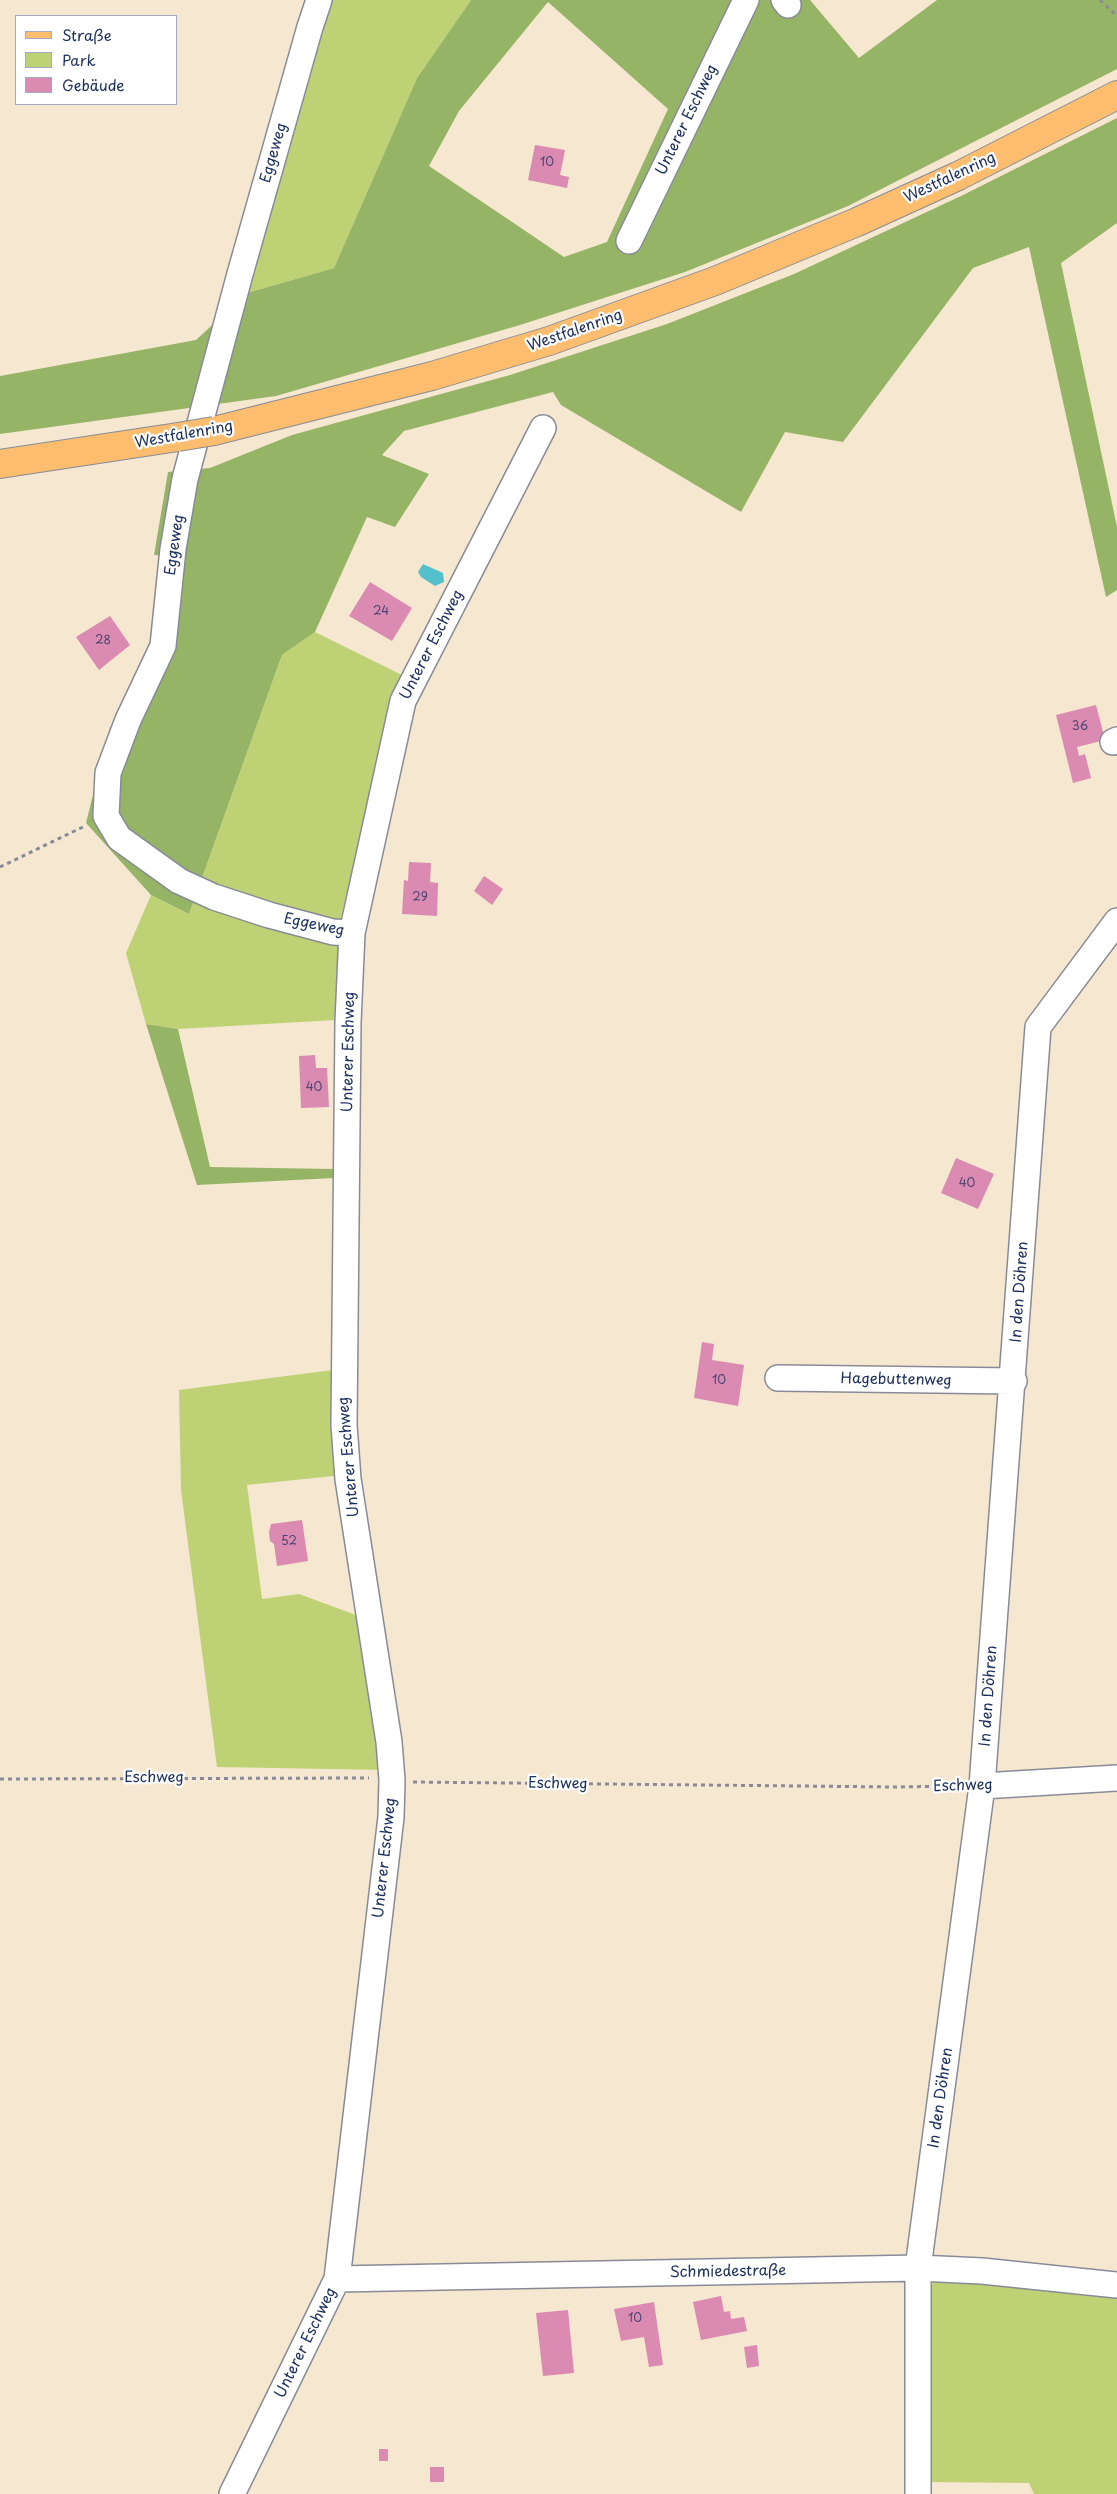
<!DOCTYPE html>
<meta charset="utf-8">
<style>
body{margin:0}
#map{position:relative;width:1117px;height:2494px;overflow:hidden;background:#f6e7d0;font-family:"Playpen Sans",sans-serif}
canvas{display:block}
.legend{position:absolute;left:15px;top:15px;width:162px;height:90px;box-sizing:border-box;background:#fff;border:1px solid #a4acbf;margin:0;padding:6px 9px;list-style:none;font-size:15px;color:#1b2f5e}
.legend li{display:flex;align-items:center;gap:10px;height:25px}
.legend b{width:25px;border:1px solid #a4acbf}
</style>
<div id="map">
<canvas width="1117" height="2494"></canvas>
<ul class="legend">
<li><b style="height:6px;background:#fcbd6e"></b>Straße</li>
<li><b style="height:14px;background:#bed275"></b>Park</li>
<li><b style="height:14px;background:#db8ab1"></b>Gebäude</li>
</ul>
</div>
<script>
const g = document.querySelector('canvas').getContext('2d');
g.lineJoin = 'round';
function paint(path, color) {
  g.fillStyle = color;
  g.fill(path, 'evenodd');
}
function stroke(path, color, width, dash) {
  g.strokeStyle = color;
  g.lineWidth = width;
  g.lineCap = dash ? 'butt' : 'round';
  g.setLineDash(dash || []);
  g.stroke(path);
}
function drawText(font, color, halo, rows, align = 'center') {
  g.font = font + ' "Playpen Sans",sans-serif';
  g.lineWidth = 4.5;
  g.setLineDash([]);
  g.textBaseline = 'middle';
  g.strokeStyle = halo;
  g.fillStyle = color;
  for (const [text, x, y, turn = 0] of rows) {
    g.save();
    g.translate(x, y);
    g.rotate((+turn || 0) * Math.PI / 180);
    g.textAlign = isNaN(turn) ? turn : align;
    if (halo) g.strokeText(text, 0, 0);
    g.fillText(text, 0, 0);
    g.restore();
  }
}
paint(new Path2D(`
 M332 0H471L417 78 334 268 247 293 317 40Z
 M315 632 404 676 341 916 336 1020 178 1029 146 1024 126 953 151 895 189 914 282 655Z
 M340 1369 343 1475 247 1485 262 1599 299 1594 364 1618 387 1770 217 1767 181 1490 179 1390Z
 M936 2279 1117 2295V2494H1034L1029 2483 926 2482V2292Z`), '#bed275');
paint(new Path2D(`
 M471 0H810L859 58 937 0H1117V69L848 206 685 272 520 325 276 396 0 434V376L196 340 247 293 334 268 417 78ZM548 2 668 109 607 242 564 257 429 166 459 111Z
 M1117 118V223L1061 263 1117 527V590L1106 597 1029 247 973 268 843 442 785 432 741 512 561 405 553 392 404 431 382 455 429 474 395 527 367 517 315 632 282 655 189 914 151 895 86 823 110 727 133 731 182 557 154 555 168 472 210 468 292 435 510 375 667 324 794 274 961 196Z
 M146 1024 178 1029 210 1167 333 1169 334 1178 197 1185Z`), '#96b466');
paint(new Path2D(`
 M423 564 443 573 444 582 435 586 421 577 418 572Z`), '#53c0cb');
paint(new Path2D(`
 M535 145 565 150 560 175 569 177 567 188 528 180Z
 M370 582 412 608 392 641 349 616Z
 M110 616 130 645 99 670 76 637Z
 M1096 705 1105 740 1077 747 1079 756 1085 754 1091 778 1073 783 1056 715Z
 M409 862 431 863 430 882 438 883 437 916 402 914 404 880 408 881Z
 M484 876 503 889 492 905 474 891Z
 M315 1055 316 1068H327L329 1107 301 1108 299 1056Z
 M956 1158 994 1174 978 1209 941 1193Z
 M702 1342 714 1344 712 1360 744 1365 738 1406 694 1398Z
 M302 1520 308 1561 277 1566 274 1544 270 1541 269 1532 271 1524Z
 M721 2296 724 2312 730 2311 731 2319 744 2317 747 2331 701 2340 693 2302Z
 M654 2302 663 2365 649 2367 644 2337 621 2341 614 2309Z
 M568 2310 574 2373 543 2376 536 2313Z
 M757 2345 759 2366 747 2368 744 2347Z
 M379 2449H388V2461H379Z
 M430 2467H444V2482H430Z`), '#db8ab1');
const minor = new Path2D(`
 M319 0 310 27 240 274 185 479 173 549 163 646 128 720 108 773 106 816 119 838 179 881 214 897 269 915 333 932 352 933
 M784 0 788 5
 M629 241 746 0
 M1113 742 1117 740
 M778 1378 1014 1381
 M982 1786 1117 1778
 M337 2279 918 2268 982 2271 1117 2285
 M232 2494 337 2279 391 1817 392 1780 389 1742 348 1479 344 1425 348 1022 352 933 403 701 543 428
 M918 2494V2268L982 1786 1038 1027 1117 921`);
const major = new Path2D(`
 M214 431 432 376 549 341 715 281 857 222 958 176 1117 95
 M0 464 178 437`);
stroke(minor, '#888b97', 28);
stroke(major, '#888b97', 30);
stroke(new Path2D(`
 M1100 0 1117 16
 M0 867 85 826
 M0 1779 369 1778
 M413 1782 893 1787 959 1786`), '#888b97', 3, [4, 4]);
stroke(minor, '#fff', 25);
stroke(major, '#fcbd6e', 28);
const majorBridge = new Path2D(`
 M178 437 214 431`);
stroke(majorBridge, '#888b97', 30, []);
stroke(majorBridge, '#fcbd6e', 28);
drawText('12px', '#4b4673', null, [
 ["10",547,163],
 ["24",381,612],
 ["28",103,641],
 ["36",1080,727],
 ["29",420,898],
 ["40",314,1088],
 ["40",967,1184],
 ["10",719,1381],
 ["52",289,1542],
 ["10",635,2319]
]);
drawText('15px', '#1b2f5e', '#fff', [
 ["Unterer Eschweg",687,120,-64],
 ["Eggeweg",274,153,-74],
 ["Westfalenring",950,178,-25],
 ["Westfalenring",575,331,-19],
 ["Westfalenring",184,435,-10],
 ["Eggeweg",175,545,-82],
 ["Unterer Eschweg",432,645,-63],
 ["Eggeweg",314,925,12],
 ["Unterer Eschweg",349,1052,-89],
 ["In den Döhren",1020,1292,-86],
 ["Hagebuttenweg",896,1380,1],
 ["Unterer Eschweg",349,1457,-95],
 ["In den Döhren",989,1696,-86],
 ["Eschweg",154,1778],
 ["Eschweg",558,1784,1],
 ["Eschweg",963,1786,-2],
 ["Unterer Eschweg",385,1858,-84],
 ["In den Döhren",941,2098,-82],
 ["Schmiedestraße",728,2272,-1],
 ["Unterer Eschweg",306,2343,-64]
]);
</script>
